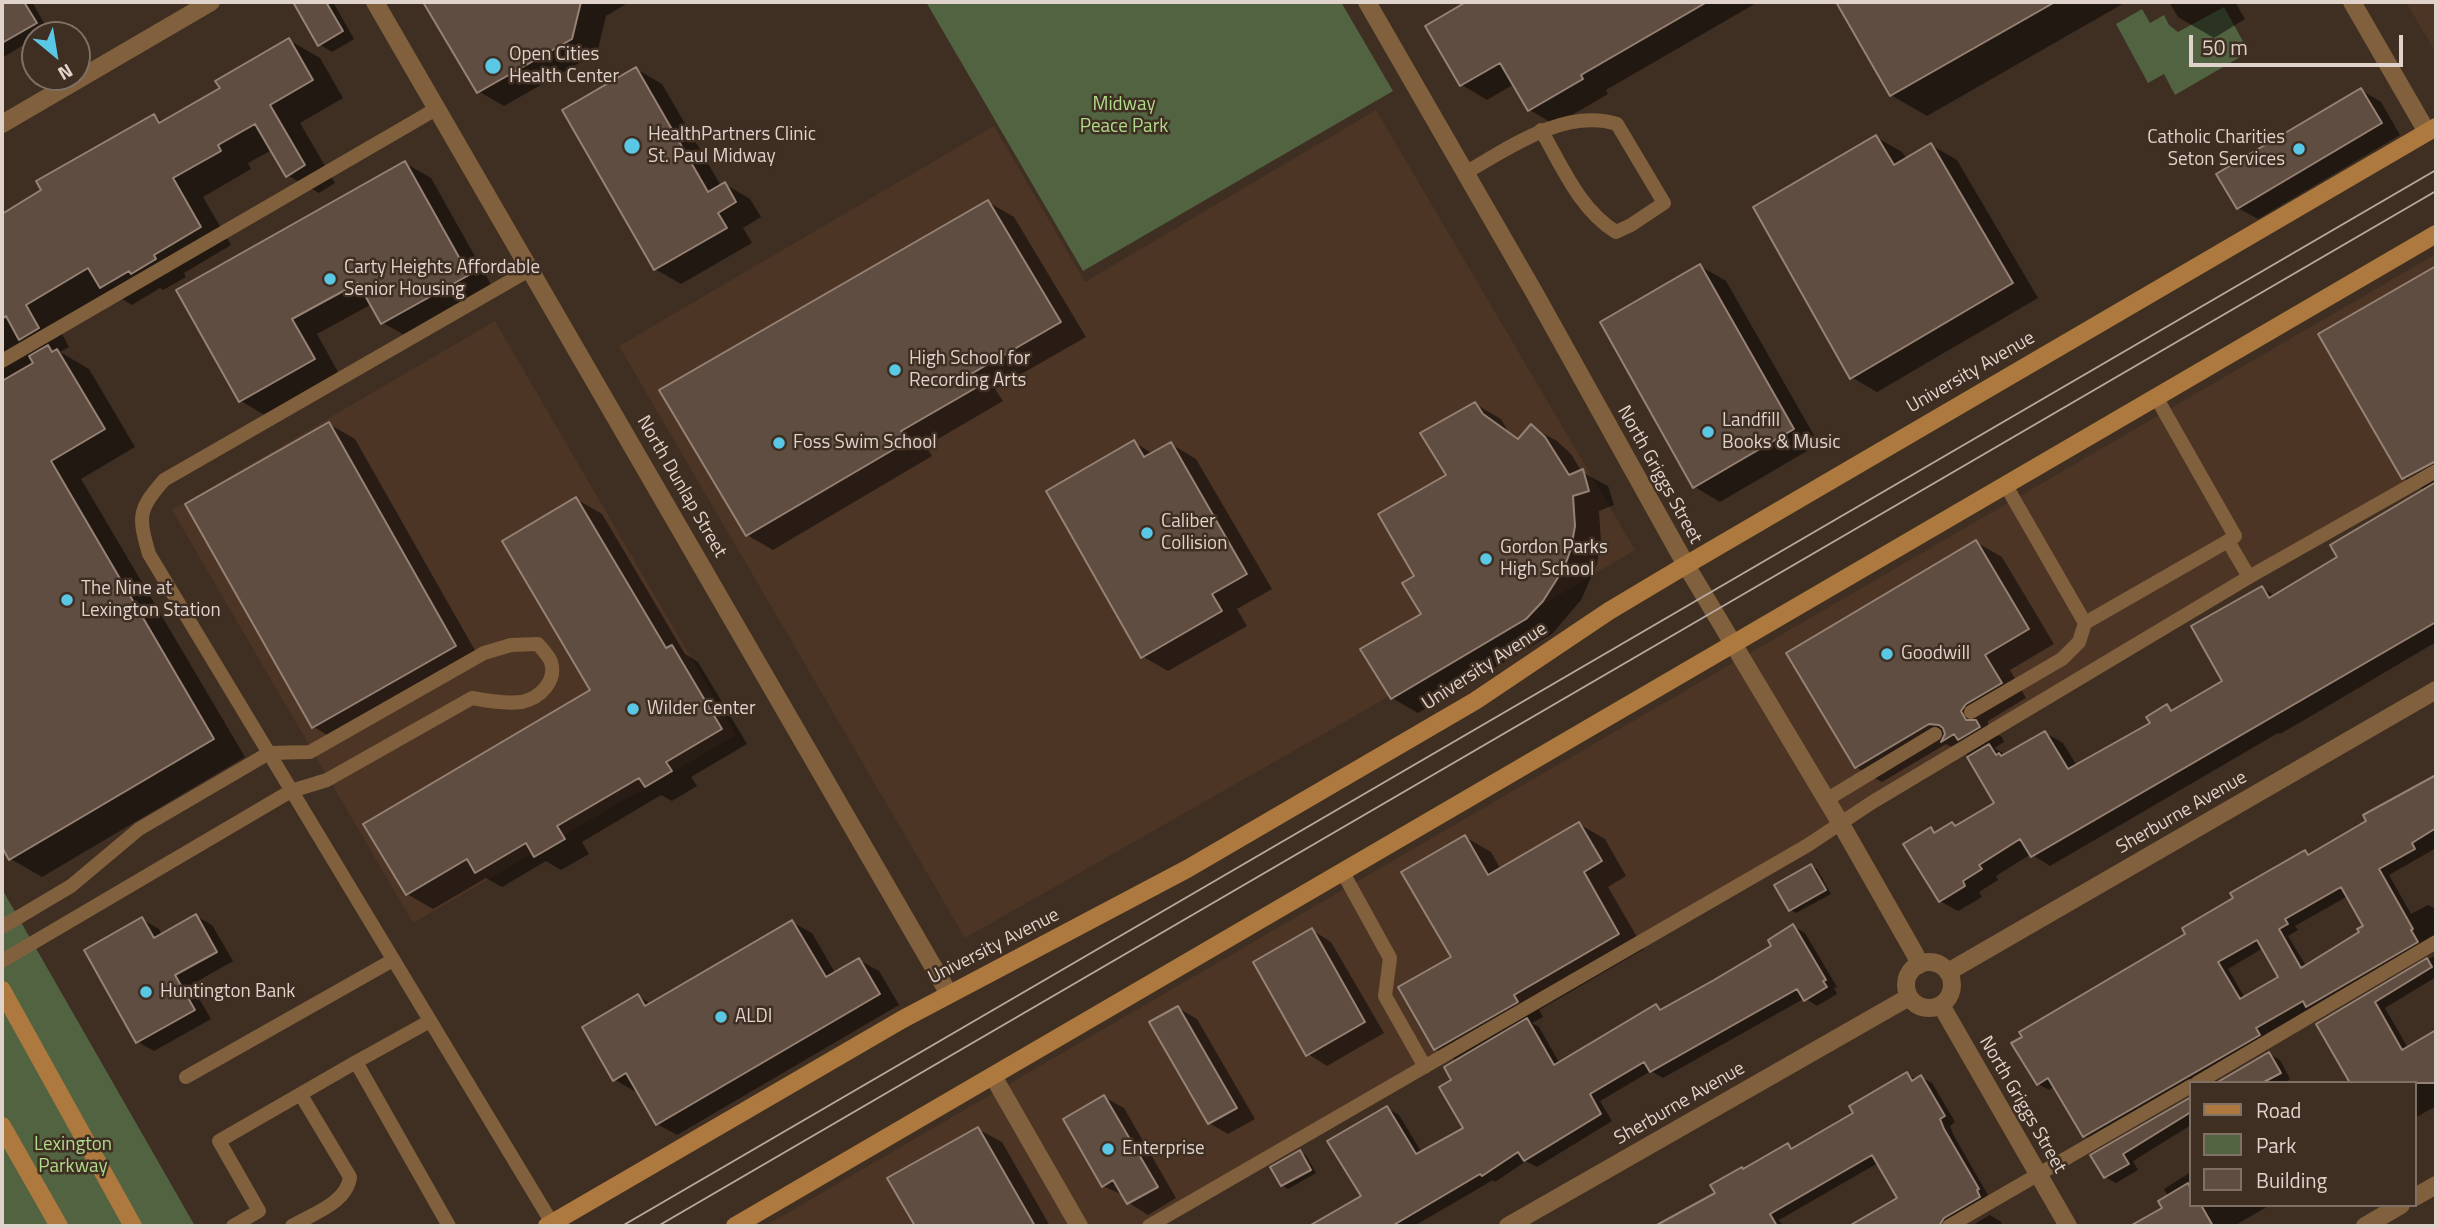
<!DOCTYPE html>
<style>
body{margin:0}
#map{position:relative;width:2438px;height:1228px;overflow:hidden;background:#3f2e22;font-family:"Titillium Web",sans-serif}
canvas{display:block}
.frame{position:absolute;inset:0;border:4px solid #dfd3cc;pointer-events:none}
.legend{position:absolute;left:2189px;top:1081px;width:228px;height:126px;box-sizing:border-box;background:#3f2e22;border:2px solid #7f7066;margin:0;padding:9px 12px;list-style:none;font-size:21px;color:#dfd3cc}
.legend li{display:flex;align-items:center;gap:14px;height:35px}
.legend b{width:35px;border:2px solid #7f7066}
.north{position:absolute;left:21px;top:21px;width:70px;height:70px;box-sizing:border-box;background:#3f2e22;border:2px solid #7f7066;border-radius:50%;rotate:150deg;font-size:19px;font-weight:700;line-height:28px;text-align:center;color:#dfd3cc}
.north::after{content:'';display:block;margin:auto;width:24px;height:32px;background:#5ac8e5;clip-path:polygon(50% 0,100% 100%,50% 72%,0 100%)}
.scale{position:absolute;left:2189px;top:35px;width:214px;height:32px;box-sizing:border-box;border:4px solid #dfd3cc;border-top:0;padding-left:9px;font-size:21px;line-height:24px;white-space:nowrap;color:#dfd3cc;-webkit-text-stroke:5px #3f2e22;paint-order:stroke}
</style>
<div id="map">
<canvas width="2438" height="1228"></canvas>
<div class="frame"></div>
<ul class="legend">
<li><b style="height:9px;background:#ad793e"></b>Road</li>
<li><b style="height:19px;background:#516341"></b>Park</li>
<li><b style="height:19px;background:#604d41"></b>Building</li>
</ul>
<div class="north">N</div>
<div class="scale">50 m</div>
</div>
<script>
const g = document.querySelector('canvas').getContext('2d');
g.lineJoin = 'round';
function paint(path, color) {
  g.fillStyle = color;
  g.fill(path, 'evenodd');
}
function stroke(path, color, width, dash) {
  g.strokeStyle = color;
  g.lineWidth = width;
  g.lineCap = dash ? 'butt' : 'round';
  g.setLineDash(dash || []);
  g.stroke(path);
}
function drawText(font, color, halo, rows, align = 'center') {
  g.font = font + ' "Titillium Web",sans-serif';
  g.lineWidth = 5;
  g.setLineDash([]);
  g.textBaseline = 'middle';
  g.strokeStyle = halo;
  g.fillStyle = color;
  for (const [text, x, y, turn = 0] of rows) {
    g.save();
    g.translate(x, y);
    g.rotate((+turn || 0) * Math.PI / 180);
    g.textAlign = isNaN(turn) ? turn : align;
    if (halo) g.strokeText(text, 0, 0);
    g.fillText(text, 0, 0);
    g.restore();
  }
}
paint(new Path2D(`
 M2406 2H2436V53Z
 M1376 110 1635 550 1355 716 965 938 619 346 994 126 1085 282Z
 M2436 254V469L1149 1226H765Z
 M495 321 736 735 413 923 172 510Z`), '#4d3526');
paint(new Path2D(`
 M926 2H1341L1393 91 1083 271Z
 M2224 7 2249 52 2175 95 2164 74 2148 83 2116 24 2142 9 2150 23 2164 15 2169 25 2178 32Z
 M2 889 195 1226H2Z`), '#516341');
paint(new Path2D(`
 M2 2H32L48 30 40 35H35V38L2 58Z
 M303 2H333L354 39 332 52 319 44 297 5Z
 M425 2H629L606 16 597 53 504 106 478 91Z
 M1469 2H1758L1606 90 1608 94 1555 125 1530 110 1514 84 1487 100 1462 85 1428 26Z
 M1846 2H2126L1927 116 1891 95 1840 5Z
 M2169 2H2235L2245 19 2214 38 2178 17Z
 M289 40 320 58 343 98 300 123 335 183 319 193 287 175 272 150 248 163 251 169 203 197 231 245 184 273 186 277 163 290 160 288 132 305 109 291 56 323 69 347 60 352 89 369 135 447 81 479 245 757 42 877 11 859 2 844V216L154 116 164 122 222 89Z
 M636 69 662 84 721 186 725 184 750 199 761 217 743 228 752 243 681 284 655 269Z
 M2361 90 2381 102 2400 135 2258 219 2238 208Z
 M1876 137 1902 152 1907 159 1931 145 1957 160 2038 298 1877 392 1851 377Z
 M405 163 431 178 494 290 408 337 383 323 372 304 317 334 339 374 266 416 241 401 179 291Z
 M988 202 1014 217 1086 337 995 389 1003 401 926 446 932 456 773 550 747 535Z
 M1700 266 1726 281 1819 444 1720 502 1695 487Z
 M2436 268V642L2306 719 2280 734 2278 733 2050 866 2031 854 1996 876 1998 880 1979 892 1982 897 1958 911 1940 901 1931 829 1937 833 1952 824 1957 827 1996 803 1969 756 1946 744 1882 782 1856 767 1976 542 2002 557 2054 644 2010 670 2026 698 1988 721V730L2002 737 2004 742 1994 748 2006 755 2045 733 2063 743 2077 766 2152 724 2167 706 2174 711 2225 682 2262 588 2275 596 2339 558 2424 490 2403 478 2320 335Z
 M1475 404 1501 419 1508 431 1520 439 1531 427 1557 441 1571 454 1582 472 1608 486 1614 505 1599 511 1601 541 1597 564 1581 600 1552 634 1418 713 1392 698 1423 614 1417 576 1448 476Z
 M329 424 355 439 481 661 339 742 314 727Z
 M1134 442 1153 454 1171 444 1196 459 1272 589 1237 609 1247 626 1168 671 1142 656Z
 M576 499 602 514 685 654 698 662 747 744 691 777 697 786 672 801 661 795 582 842 589 854 561 870 546 861 502 887 486 878 433 909 407 894 592 690Z
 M2436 775V848L2389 875 2411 914 2428 905 2436 909V943L2266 1034 2270 1041 2095 1142 2084 1136 2055 1086 2049 1090 2038 1084 2188 935 2236 899 2305 852 2311 855 2369 822 2366 816ZM2348 896 2365 926 2362 933 2306 966 2288 936 2298 930 2295 926ZM2263 948 2280 978 2245 998 2228 969Z
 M1579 824 1605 839 1626 876 1608 887 1644 949 1539 1010 1543 1017 1532 1023 1539 1027 1560 1064 1656 1006 1663 1010 1774 947 1793 926 1805 933 1837 987 1834 988 1837 994 1817 1006 1805 998 1663 1078 1651 1071 1600 1101 1612 1121 1537 1167 1526 1161 1495 1182 1493 1180 1414 1226H1314L1363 1197 1387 1108 1399 1115 1422 1153 1465 1128 1454 1080 1457 1061 1435 1049 1453 958 1465 837 1491 852 1501 870Z
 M1811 866 1817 869 1831 894 1796 913 1791 910Z
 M196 916 212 925 233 961 191 985 211 1019 154 1051 138 1042 142 919 159 929 162 935Z
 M792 922 812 933 835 973 859 960 879 971 899 1005 677 1135 657 1124 637 1089 634 1091 614 1079 638 996 651 1004Z
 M1312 930 1331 942 1384 1033 1327 1066 1308 1054Z
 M2436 955V977L2385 1008 2408 1048 2436 1032V1106L2415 1118V1083L2318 1025Z
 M1178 1008 1197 1019 1255 1119 1228 1134 1209 1123Z
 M2269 1054 2280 1060 2290 1079 2284 1083H2219Z
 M1907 1074 1917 1080 1921 1077 1932 1083 1955 1122 1950 1126 1954 1136 1988 1195 1953 1226H1850L1899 1199 1878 1163 1779 1220 1783 1226H1658L1717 1193 1744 1170 1788 1145 1795 1149 1855 1114Z
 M1104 1097 1124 1108 1176 1198 1148 1215 1129 1203 1125 1196 1103 1186Z
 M2191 1099V1125L2133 1161 2138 1170 2116 1183 2105 1177 2093 1156Z
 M978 1129 1002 1142 1050 1226H917L890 1179Z
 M1300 1152 1306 1155 1316 1173 1288 1189 1282 1185Z
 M2191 1172V1205H2270L2234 1226H2133L2164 1208 2168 1196 2164 1189Z
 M1990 1215 2001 1222 2003 1226H1971Z`), '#0007');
const building = new Path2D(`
 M2 2H24L37 23 2 43Z
 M293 2H326L343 31 318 46Z
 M423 2H581L572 39 477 93Z
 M1466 2H1707L1581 75 1583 79 1528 111 1500 63 1460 86 1425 26Z
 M1836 2H2055L1890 96Z
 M289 38 313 80 270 105 305 165 286 177 255 124 218 145 221 151 173 178 201 227 154 255 156 259 131 274 129 271 100 288 88 268 26 305 39 328 19 340 6 316 2 319V214L41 190 36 181 154 114 159 123 220 88 215 81Z
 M636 67 708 192 725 182 736 202 718 213 727 228 654 270 562 110Z
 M2361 88 2382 123 2237 209 2216 174Z
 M1876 135 1894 165 1931 143 2013 283 1850 379 1753 207Z
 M405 161 469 275 381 324 358 283 292 319 315 359 239 402 176 290Z
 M988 200 1061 322 971 374 979 386 901 431 908 441 746 536 659 390Z
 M1700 264 1794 429 1693 488 1600 322Z
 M2436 266V461L2402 479 2318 334Z
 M48 345 52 352 57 349 105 429 51 461 214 739 9 860 2 847V381L33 363 29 356Z
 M1475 402 1483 414 1518 439 1531 424 1545 437 1569 475 1583 469 1589 491 1573 496 1575 526 1571 549 1564 568 1543 601 1526 619 1391 699 1360 649 1421 614 1402 583 1414 576 1378 514 1446 475 1420 433Z
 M329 422 456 646 312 728 185 504Z
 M1134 440 1144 457 1171 442 1247 574 1212 594 1222 611 1141 658 1046 491Z
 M2436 482V622L2031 857 2020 839 1979 865 1982 869 1963 881 1965 886 1939 902 1903 844 1931 827 1934 833 1952 822 1955 826 1994 803 1967 757 1989 744 1996 755 1999 753 2001 756 2045 731 2068 769 2150 723 2146 717 2167 704 2171 711 2222 681 2191 626 2262 586 2269 598 2337 557 2330 545Z
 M576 497 666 648 672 645 722 729 666 762 672 771 645 787 639 778 557 826 565 839 534 857 526 843 475 873 467 859 406 895 363 824 590 690 502 541Z
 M1976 540 2029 629 1985 655 2002 683 1966 704 1961 711 1966 720H1976L1980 727 1958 740 1954 734 1941 742 1945 734 1943 728 1939 725 1929 724 1855 768 1786 653Z
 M2436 775V828L2412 843 2415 849 2379 869 2413 929 2411 930 2418 942 2306 1007 2303 1001 2256 1028 2260 1035 2083 1137 2048 1078 2037 1085 2011 1043 2022 1037 2019 1032 2185 934 2182 928 2233 898 2230 893 2305 850 2308 855 2366 821 2363 815ZM2341 887 2363 926 2357 929 2359 932 2301 968 2279 929 2288 924 2285 919ZM2257 940 2278 977 2240 999 2218 962Z
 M1579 822 1602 861 1584 872 1619 934 1514 995 1518 1002 1434 1050 1398 987 1451 957 1401 872 1465 835 1488 875Z
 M1811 864 1826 890 1789 911 1774 885Z
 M196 914 217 952 175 975 195 1010 136 1043 84 950 142 917 154 938Z
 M792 920 826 977 859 958 880 994 656 1125 626 1073 613 1081 582 1027 638 994 645 1006Z
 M1793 924 1826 980 1823 981 1827 987 1804 1001 1797 989 1650 1072 1644 1062 1590 1094 1601 1114 1524 1161 1518 1152 1482 1176 1480 1174 1392 1226H1309L1361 1196 1327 1141 1387 1106 1416 1154 1463 1128 1439 1087 1451 1080 1444 1067 1527 1018 1554 1065 1656 1004 1660 1010 1714 980 1771 946 1768 940Z
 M1312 928 1365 1022 1306 1056 1253 962Z
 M2427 958 2432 967 2375 1002 2402 1050 2436 1030V1083H2350L2316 1024Z
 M1178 1006 1237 1108 1208 1124 1149 1022Z
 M2269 1052 2281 1073 2262 1083H2216Z
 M1907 1072 1912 1081 1921 1075 1945 1116 1940 1119 1944 1129 1979 1189 1977 1190 1980 1197 1944 1218 1939 1226H1849L1897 1198 1872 1155 1770 1214 1777 1226H1655L1715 1193 1710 1185 1742 1167 1743 1169 1788 1143 1791 1149 1853 1113 1849 1106Z
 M1104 1095 1158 1187 1127 1204 1113 1180 1102 1187 1063 1119Z
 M2191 1097V1112L2123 1154 2129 1164 2104 1178 2090 1155Z
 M978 1127 1035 1226H915L887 1178Z
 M1300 1150 1311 1170 1281 1186 1270 1167Z
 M2188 1183 2191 1189V1205H2201L2213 1226H2130L2162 1208 2158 1201Z`);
paint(building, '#604d41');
stroke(building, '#968274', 2);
stroke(new Path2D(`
 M1467 172C1510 147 1565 108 1617 124L1664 203 1631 225 1616 232C1579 209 1562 166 1541 130
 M531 269 164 480C138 510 138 516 149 554L552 1223
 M2 361 436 109
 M2156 397 2235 536 2228 541 2249 577
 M2005 484 2085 623 2228 541
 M1971 712 2062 659 2079 642 2085 623
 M1826 800 1935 734
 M1342 871 1390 958 1385 996 1425 1067
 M2 927 71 886 139 829 269 753 310 752 484 653 511 645 538 644C542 649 549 656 551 662 557 681 540 698 522 702 505 704 488 701 472 698L327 780 291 791 2 961
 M356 1062 430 1021
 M186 1077 393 960
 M2197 1083 2436 942
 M233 1226 259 1211 219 1141 356 1062 449 1226
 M292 1226C312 1214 347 1203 350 1177L301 1095
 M1149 1226 1808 845 1871 803 2249 577 2436 471
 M1949 1226 2191 1086`), '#81603d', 14);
stroke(new Path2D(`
 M375 2 949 994
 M1367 2 1534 292 1686 565 1841 824 1915 954 1919 965
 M2352 2 2427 132
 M2 124 211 2
 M1906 985a23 23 0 1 1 46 0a23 23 0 1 1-46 0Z
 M1948 972 2436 690
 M1941 1005 2068 1226
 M993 1076 1079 1226
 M2415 1197 2436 1185
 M1508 1226 1909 997
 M2365 1226 2401 1205`), '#81603d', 18);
stroke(new Path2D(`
 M2 990 133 1226
 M2 1126 59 1226
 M547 1226 903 1019 1187 869 1475 701 1609 611 1686 565 2436 127
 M735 1226 2436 234`), '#ad793e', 18);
stroke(new Path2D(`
 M622 1226 2436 170
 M658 1226 2436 191`), '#b5a8a0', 2);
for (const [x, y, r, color] of [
 [493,66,9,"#5ac8e5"],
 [632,146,9,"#5ac8e5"],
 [2299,149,7,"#5ac8e5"],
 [330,279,7,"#5ac8e5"],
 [895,370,7,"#5ac8e5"],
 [1708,432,7,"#5ac8e5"],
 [779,443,7,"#5ac8e5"],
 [1147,533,7,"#5ac8e5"],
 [1486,559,7,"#5ac8e5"],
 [67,600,7,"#5ac8e5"],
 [1887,654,7,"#5ac8e5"],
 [633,709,7,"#5ac8e5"],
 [146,992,7,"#5ac8e5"],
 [721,1017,7,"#5ac8e5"],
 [1108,1149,7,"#5ac8e5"]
]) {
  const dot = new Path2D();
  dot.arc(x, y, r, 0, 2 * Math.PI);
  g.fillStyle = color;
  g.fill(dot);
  stroke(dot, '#3f2e22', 2.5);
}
drawText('19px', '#dfd3cc', '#3f2e22', [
 ["Open Cities",509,55],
 ["Health Center",509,77],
 ["HealthPartners Clinic",648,135],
 ["St. Paul Midway",648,157],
 ["Catholic Charities",2285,138,"right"],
 ["Seton Services",2285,160,"right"],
 ["Carty Heights Affordable",344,268],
 ["Senior Housing",344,290],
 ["High School for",909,359],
 ["Recording Arts",909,381],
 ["Landfill",1722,421],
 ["Books & Music",1722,443],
 ["Foss Swim School",793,443],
 ["Caliber",1161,522],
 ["Collision",1161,544],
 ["Gordon Parks",1500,548],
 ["High School",1500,570],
 ["The Nine at",81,589],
 ["Lexington Station",81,611],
 ["Goodwill",1901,654],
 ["Wilder Center",647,709],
 ["Huntington Bank",160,992],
 ["ALDI",735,1017],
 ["Enterprise",1122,1149]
], 'left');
drawText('19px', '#b0db8a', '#3f2e22', [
 ["Midway",1124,105],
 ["Peace Park",1124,127],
 ["Lexington",73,1145],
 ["Parkway",73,1167]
]);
drawText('19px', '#dfd3cc', '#3f2e22', [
 ["University Avenue",1971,373,-30],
 ["North Griggs Street",1659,475,61],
 ["North Dunlap Street",681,487,60],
 ["University Avenue",1485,667,-33],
 ["Sherburne Avenue",2182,813,-30],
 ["University Avenue",994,947,-27],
 ["Sherburne Avenue",1680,1104,-30],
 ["North Griggs Street",2022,1105,60]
]);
</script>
